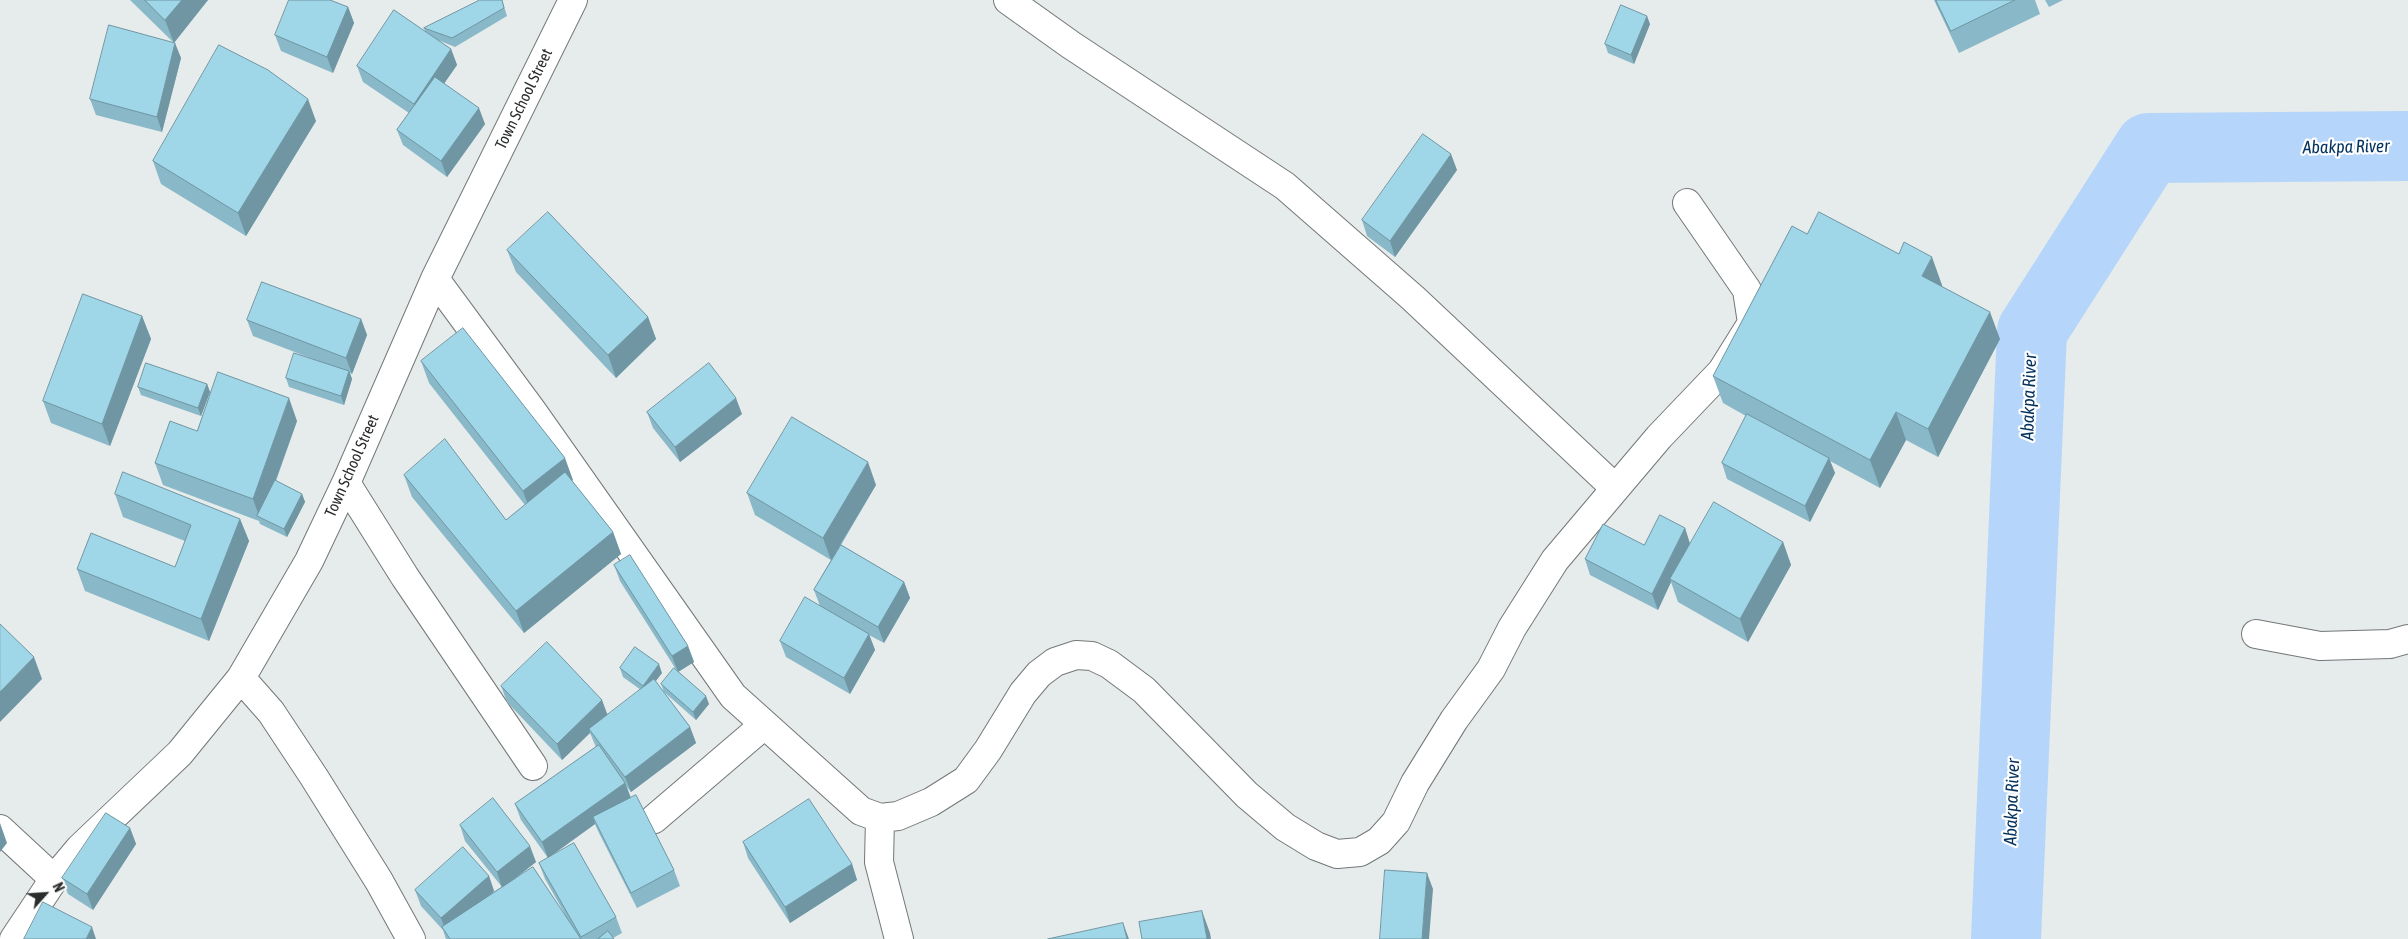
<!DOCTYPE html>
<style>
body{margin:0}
#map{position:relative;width:2408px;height:939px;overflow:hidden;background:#e6ebeb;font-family:"Asap Condensed",sans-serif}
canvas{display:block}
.north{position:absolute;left:20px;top:869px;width:50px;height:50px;-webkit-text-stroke:4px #fff;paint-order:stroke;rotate:64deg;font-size:14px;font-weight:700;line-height:20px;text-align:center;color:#2b2d2d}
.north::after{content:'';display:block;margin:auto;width:18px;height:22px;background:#2b2d2d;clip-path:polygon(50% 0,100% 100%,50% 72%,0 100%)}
</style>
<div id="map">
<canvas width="2408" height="939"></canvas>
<div class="north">N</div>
</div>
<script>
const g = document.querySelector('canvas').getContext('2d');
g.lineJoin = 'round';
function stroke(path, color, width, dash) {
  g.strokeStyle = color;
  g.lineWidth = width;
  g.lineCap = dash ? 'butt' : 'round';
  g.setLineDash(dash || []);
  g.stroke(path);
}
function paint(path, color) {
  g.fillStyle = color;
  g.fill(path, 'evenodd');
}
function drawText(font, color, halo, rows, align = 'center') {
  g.font = font + ' "Asap Condensed",sans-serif';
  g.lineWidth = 4.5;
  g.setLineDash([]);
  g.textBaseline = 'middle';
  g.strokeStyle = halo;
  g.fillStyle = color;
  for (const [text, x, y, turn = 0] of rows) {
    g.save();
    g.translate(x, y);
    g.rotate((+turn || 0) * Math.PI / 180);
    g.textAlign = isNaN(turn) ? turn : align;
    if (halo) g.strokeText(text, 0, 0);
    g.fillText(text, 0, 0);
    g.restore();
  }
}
stroke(new Path2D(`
 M2006 939 2032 331 2149 148 2408 146`), '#b5d5fa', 70);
const minor = new Path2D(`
 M1008 0 1071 45 1285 186 1413 298 1615 488
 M435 279 533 412 733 696 861 811 880 818 898 816 931 802 966 780 988 750 1023 693 1039 674 1055 662 1076 655 1092 656 1109 664 1144 690 1247 795 1285 827 1316 846 1337 854 1360 852 1379 841 1396 822 1415 783 1454 720 1491 669 1512 628 1555 560 1659 437 1722 371 1752 323 1747 290 1687 203
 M346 483 405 577 533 766
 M2256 634 2320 646 2390 644 2408 639
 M241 678 271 712 314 777 379 881 411 939
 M880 818 879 862 899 939
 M654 819 764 725
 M0 829 54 879
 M14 939 54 879 80 848 180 753 241 678 309 561 346 483 435 279 573 0`);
stroke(minor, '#737877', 30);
stroke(minor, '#fff', 28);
paint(new Path2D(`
 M130 0H208L174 42 181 58 162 132 96 115 90 99 173 42Z
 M502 0 507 16 455 47 438 40 451 49 457 65 444 83 485 124 447 177 403 145 397 130 409 113 363 82 357 66 425 31 424 28Z
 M1934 0H2035L2040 14 1959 53Z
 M2045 0H2063L2049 7Z
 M348 7 354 23 333 73 281 51 275 35Z
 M1650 24 1634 64 1608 53 1605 44Z
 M316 121 246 236 161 184 153 161Z
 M1457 170 1395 257 1367 236 1362 220Z
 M1807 234 1942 285V286L2000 339 1938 457 1906 440 1880 488 1830 461 1835 473 1810 522 1727 479 1722 463 1746 416 1723 403 1713 376Z
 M507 250 648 317 656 339 616 378 516 272Z
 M142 316 151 339 110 446 51 423 43 401Z
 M361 319 367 335 352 374 350 373 352 379 344 405 289 387 286 378 313 359 253 336 247 320Z
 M421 361 573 480 572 481 613 532 621 554 524 633 412 497 404 475 506 520 525 505 429 383Z
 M207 384 210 392 201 416 141 395 138 387Z
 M647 412 742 414 680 462 653 428Z
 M297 421 276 481 302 494 305 502 287 537 260 524 259 521 163 485 155 463 197 431Z
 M876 485 841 545 904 582 910 598 884 643 869 635 875 650 850 694 786 657 780 641 820 606 814 590 831 560 755 515 747 493Z
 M115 494 240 519 249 541 209 641 85 591 77 569 175 567 185 541 123 517Z
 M1685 528 1690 544 1783 542 1791 565 1748 642 1678 602 1671 582 1658 610 1590 575 1585 559 1644 545Z
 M614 565 688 646 694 662 678 672 709 704 696 720 664 692 661 684 677 671 620 581Z
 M620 668 662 673 655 681 690 727 696 743 631 792 627 787 631 798 674 870 680 886 637 908 599 833 595 824 548 858 521 820 515 804 596 747 590 733 562 760 507 702 501 686 608 715 641 690 623 677Z
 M460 825 536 862 515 879 566 916 545 879 539 863 616 917 622 933 613 938 614 939H446L443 930 421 906 415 890 489 876 494 891 492 893 502 887 465 841Z
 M130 828 136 844 93 910 68 894 62 878Z
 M743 842 852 864 857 880 790 923 748 858Z`), '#89b8c8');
paint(new Path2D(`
 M182 0H208L174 43 165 20Z
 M348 7 354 23 333 73 327 57Z
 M1647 16 1650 24 1634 64 1631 55Z
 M175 43 181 58 162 132 157 117Z
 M451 49 457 65 419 120 414 104Z
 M308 99 316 121 246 236 238 213Z
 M479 108 485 124 447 177 441 161Z
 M1451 154 1457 170 1395 257 1390 241Z
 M1932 257 1942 285 1932 303 1922 276Z
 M1990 312 2000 339 1938 457 1928 429Z
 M142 316 151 339 110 446 102 424Z
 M648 317 656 339 616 378 608 355Z
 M361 319 367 335 352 374 346 358Z
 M349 371 352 379 344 405 341 396Z
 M207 384 210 392 201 416 198 408Z
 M289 398 297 421 262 518 259 516 253 499Z
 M736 398 742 414 680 462 675 447Z
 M1896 412 1906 440 1880 488 1870 460Z
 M565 458 573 480 531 513 523 491Z
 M1829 458 1835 473 1810 522 1805 506Z
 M868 462 876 485 831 560 823 538Z
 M302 494 305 502 287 537 284 529Z
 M240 519 249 541 209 641 201 619Z
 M1685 528 1690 544 1670 579 1671 582 1658 610 1652 594Z
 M613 532 621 554 524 633 516 611Z
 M1783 542 1791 565 1748 642 1740 619Z
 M904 582 910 598 884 643 878 627Z
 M869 634 875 650 850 694 844 678Z
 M688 646 694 662 678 672 672 656Z
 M34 657 42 679 0 722V692Z
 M659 664 662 673 646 694 643 686Z
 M706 696 709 704 696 720 693 712Z
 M602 700 608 716 589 729 590 733 562 760 557 744Z
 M690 727 696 743 631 792 625 777Z
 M625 783 631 799 593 817 595 824 548 858 542 842Z
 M0 823 7 843 0 852Z
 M130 828 136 844 93 910 87 894Z
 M530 846 536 862 502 888 497 872Z
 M852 864 857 880 790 923 785 907Z
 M1427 873 1433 889 1429 939H1422Z
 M489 876 494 891 447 934 441 918Z
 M1202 911 1210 933 1211 939H1207Z
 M1123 923 1129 939H1127Z
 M92 927 96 939H86Z`), '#6f96a2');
const building = new Path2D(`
 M145 0H182L165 20Z
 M289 0H330L348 7 327 57 275 35Z
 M480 0H502L504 8 452 38 424 28Z
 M1936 0H2015L1951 31Z
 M1621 5 1647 16 1631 55 1605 44Z
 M394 10 451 49 414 104 357 66Z
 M109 25 175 43 157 117 90 99Z
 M219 45 268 70 308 99 238 213 153 161Z
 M435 77 479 108 441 161 397 130Z
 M1423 134 1451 154 1390 241 1362 220Z
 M548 212 648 317 608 355 507 250Z
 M1819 212 1899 254 1904 242 1932 257 1922 276 1990 312 1928 429 1896 412 1870 460 1713 376 1792 226 1807 234Z
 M262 282 361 319 346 358 247 320Z
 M83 294 142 316 102 424 43 401Z
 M463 328 565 458 523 491 421 361Z
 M294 353 349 371 341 396 286 378Z
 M146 363 207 384 198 408 138 387Z
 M709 363 736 398 675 447 647 412Z
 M218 372 289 398 253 499 155 463 170 421 197 431Z
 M1747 414 1829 458 1805 506 1722 463Z
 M792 417 868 462 823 538 747 493Z
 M445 439 506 520 565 472 613 532 516 611 404 475Z
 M123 472 240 519 201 619 77 569 91 533 175 567 191 525 115 494Z
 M275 480 302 494 284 529 257 516Z
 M1714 502 1783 542 1740 619 1670 579Z
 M1660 515 1685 528 1652 594 1585 559 1603 524 1644 545Z
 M841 545 904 582 878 627 814 590Z
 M630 555 688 646 672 656 614 565Z
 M805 597 869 634 844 678 780 641Z
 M0 624 34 657 0 692Z
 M547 642 602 700 557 744 501 686Z
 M635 647 659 664 643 686 620 668Z
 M674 668 706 696 693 712 661 684Z
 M654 679 690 727 625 777 589 729Z
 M599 745 625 783 542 842 515 804Z
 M636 795 674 870 631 893 593 817Z
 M493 798 530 846 497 872 460 825Z
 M809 799 852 864 785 907 743 842Z
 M106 813 130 828 87 894 62 878Z
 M574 843 616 917 581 937 539 863Z
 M463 847 489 876 441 918 415 890Z
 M533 867 581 939H450L442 927Z
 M1385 870 1427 873 1422 939H1380Z
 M43 902 92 927 86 939H24Z
 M1202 911 1207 939H1142L1139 922Z
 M1123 923 1127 939H1048Z
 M608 931 614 939H598Z`);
paint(building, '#9fd6e8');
stroke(building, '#6f96a2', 1);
drawText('16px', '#2b2d2d', '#fff', [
 ["Town School Street",524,99,-64],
 ["Town School Street",352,466,-66]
]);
drawText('italic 18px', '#03325e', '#fff', [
 ["Abakpa River",2346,147,-1],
 ["Abakpa River",2029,397,-88],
 ["Abakpa River",2012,802,-88]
]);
</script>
